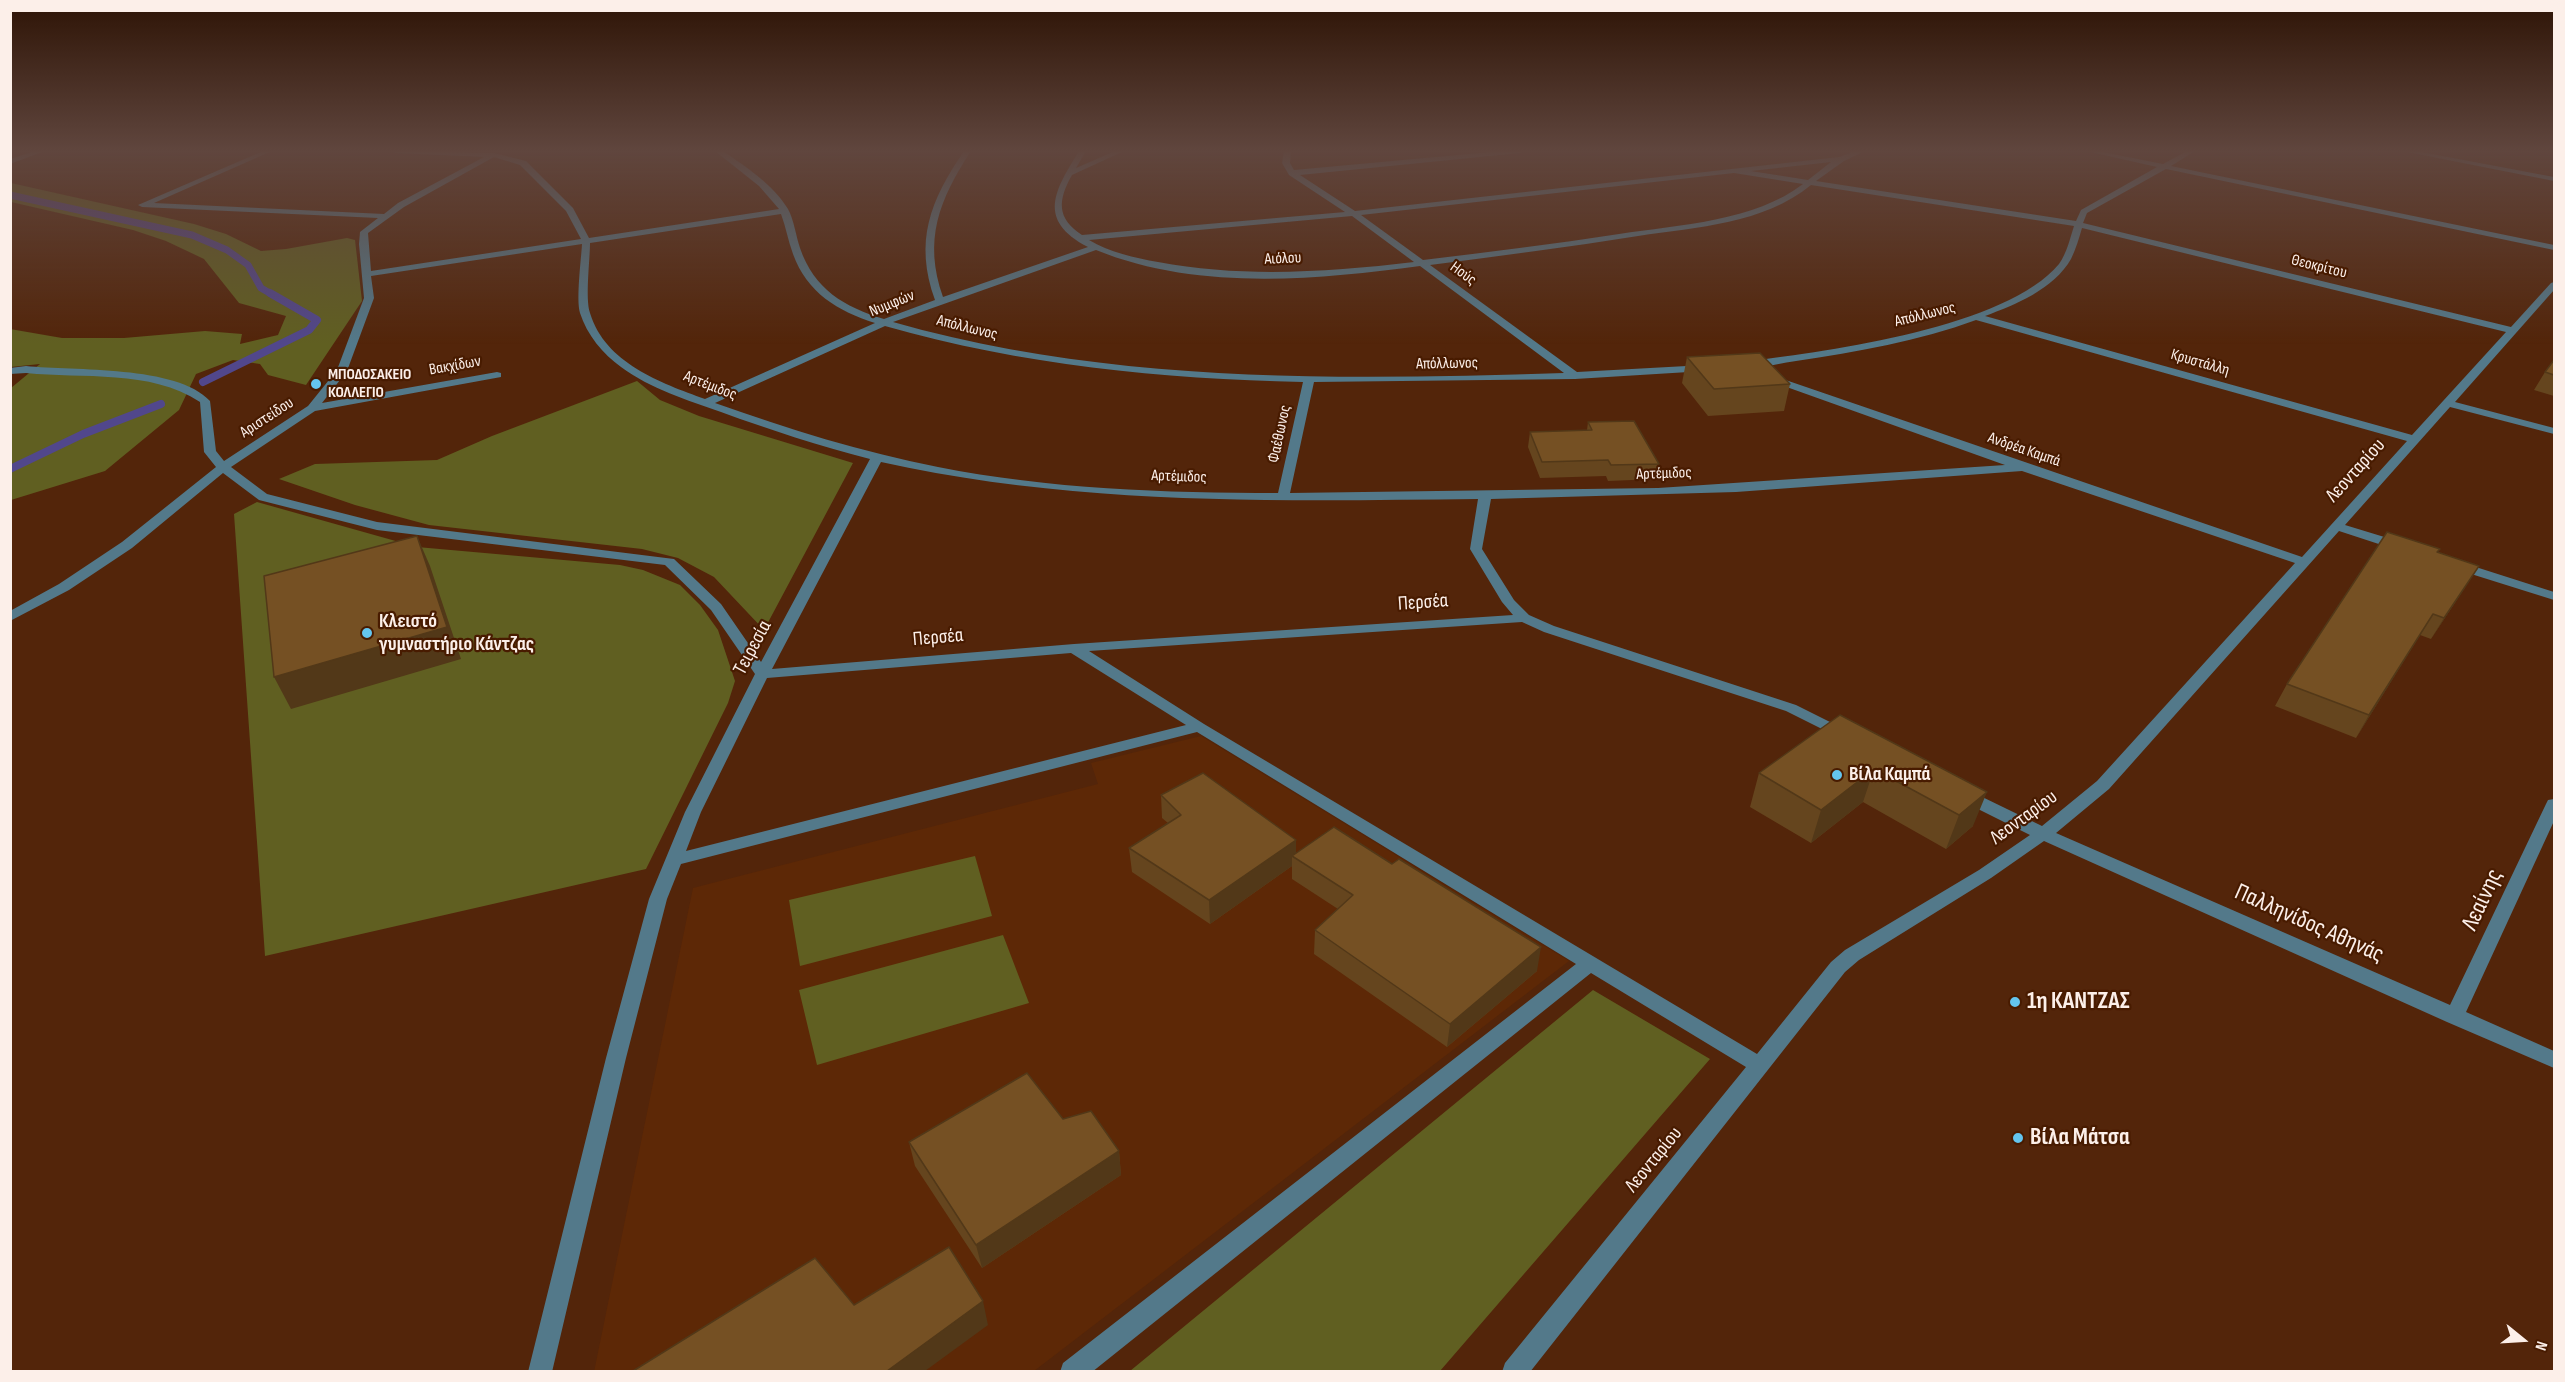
<!DOCTYPE html>
<meta charset="utf-8">
<style>
body{margin:0}
#map{position:relative;width:2565px;height:1382px;overflow:hidden;background:#53250a;font-family:"Sofia Sans Condensed",sans-serif}
canvas{display:block}
.frame{position:absolute;inset:0;border:12px solid #fcefe9;pointer-events:none}
.north{position:absolute;left:2493px;top:1310px;width:60px;height:60px;-webkit-text-stroke:4px #481b00;paint-order:stroke;rotate:108deg;font-size:16px;font-weight:700;line-height:24px;text-align:center;color:#fcefe9}
.north::after{content:'';display:block;margin:auto;width:21px;height:27px;background:#fcefe9;clip-path:polygon(50% 0,100% 100%,50% 72%,0 100%)}
</style>
<div id="map">
<canvas width="2565" height="1382"></canvas>
<div class="frame"></div>
<div class="north">N</div>
</div>
<script>
const g = document.querySelector('canvas').getContext('2d');
g.lineJoin = 'round';
function paint(path, color) {
  g.fillStyle = color;
  g.fill(path, 'evenodd');
}
function stroke(path, color, width, dash) {
  g.strokeStyle = color;
  g.lineWidth = width;
  g.lineCap = dash ? 'butt' : 'round';
  g.setLineDash(dash || []);
  g.stroke(path);
}
function drawText(font, color, halo, rows, align = 'center') {
  g.font = font + ' "Sofia Sans Condensed",sans-serif';
  g.lineWidth = 4.5;
  g.setLineDash([]);
  g.textBaseline = 'middle';
  g.strokeStyle = halo;
  g.fillStyle = color;
  for (const [text, x, y, turn = 0] of rows) {
    g.save();
    g.translate(x, y);
    g.rotate((+turn || 0) * Math.PI / 180);
    g.textAlign = isNaN(turn) ? turn : align;
    if (halo) g.strokeText(text, 0, 0);
    g.fillText(text, 0, 0);
    g.restore();
  }
}
paint(new Path2D(`
 M1201 736 1569 961 1034 1371 594 1372 693 888 1098 784 1091 763Z`), '#5d2806');
paint(new Path2D(`
 M11 183 194 224 226 234 261 251 286 249 347 238 355 240 362 301 306 385 268 375 260 364 233 360 196 374 179 410 105 471 11 500V388L40 364 11 367 10 329 62 338H124L205 331 242 334 240 344 278 335 286 316 239 303 204 259 166 241 133 230 11 202Z
 M637 381 660 400 699 416 853 463 764 630 714 577 678 558 642 549 429 525 355 505 279 479 315 464 437 460 492 436Z
 M257 502 417 547 620 565 643 570 680 585 700 605 718 630 735 681 728 703 646 869 265 956 234 514Z
 M975 856 992 916 800 966 789 900Z
 M1003 935 1029 1003 817 1065 799 990Z
 M1593 990 1710 1059 1440 1371H1130Z`), '#605f21');
stroke(new Path2D(`
 M10 195 192 235 227 250 248 265 261 288 273 295`), '#51478c', 7);
stroke(new Path2D(`
 M203 382 309 330 317 320 270 293
 M10 469 83 434 161 404`), '#51478c', 8);
paint(new Path2D(`
 M35 151H45L10 164V159Z
 M263 151H272L154 203 384 214 398 203 484 157 396 153 392 151 494 153 526 161 573 208 589 238 779 209 759 186 715 151H723C746 167 773 184 788 209 794 220 796 236 800 248 814 289 844 307 884 319L935 300C914 241 930 201 964 151H971C939 200 923 240 943 297L1088 247C1036 220 1055 190 1079 151H1086L1076 168 1115 151H1124L1072 175C1058 200 1056 218 1082 235L1345 212 1289 175 1282 163 1284 151H1291L1290 163 1294 170 1501 151H1524L1520 153 1300 175 1355 211 1839 157 1855 151H1865L1844 161 1816 181 2076 221 2081 210 2157 167 2086 151H2098L2163 164 2187 151H2195L2171 166 2554 245V250L2166 169 2087 213 2083 223 2511 327 2551 283 2554 282V290L2455 402 2554 428V434L2450 407 2345 525 2404 543 2405 546 2404 549H2394L2339 531 2109 789 2056 833 2450 1005 2546 804 2548 800 2554 799V821L2466 1012 2554 1051V1068L2447 1022 2044 841 1991 878 1859 960 1845 972 1530 1372H1502L1505 1363 1746 1067 1591 973 1092 1372H1060L1063 1363 1576 964 1197 732 681 864 667 899 626 1058 552 1372H528L606 1058 649 899 685 812 755 674 711 610 665 565 377 530 259 500 223 473 132 548 69 590 10 621V611L59 584 122 542 216 467 204 452 200 402C150 369 83 379 26 373L10 374V368L26 366C74 371 177 365 210 401L216 451 224 461 308 406 337 370 364 298 359 244 360 232 378 218 142 207 138 205ZM494 157 520 165 566 211 581 239 371 271 368 233 404 207ZM1831 162 1808 180 1751 171ZM1734 173 1803 184C1755 221 1679 225 1619 234 1554 244 1489 252 1423 260L1361 215ZM1811 185 2074 226C2070 238 2067 253 2059 264 2007 327 1830 351 1750 361L1746 362V366C1761 369 1781 363 1796 361 1857 352 1919 341 1976 320L2407 441 2302 557 1771 375 1767 376V380L2005 465 1658 488 1290 493 1314 382 1575 379 1705 371 1710 368 1705 365 1577 372 1430 265C1499 256 1569 247 1638 236 1698 227 1763 224 1811 185ZM781 214C786 227 788 241 793 254 807 293 838 311 875 323L705 399C661 383 605 363 590 313 585 298 590 260 590 243ZM1352 216 1414 262C1329 272 1243 278 1158 262 1135 258 1109 252 1089 240ZM2082 228 2506 332 2412 435 1985 316C2015 305 2054 289 2071 259 2076 249 2079 238 2082 228ZM582 244C581 261 576 299 580 313 587 335 603 354 621 367 651 389 687 400 721 412 770 430 820 446 870 459L761 662 721 604 674 559 377 522 267 494 231 467 315 411 501 377V373L497 372 322 403 347 371 374 298 371 276ZM1096 250C1197 291 1315 280 1420 266L1564 373C1339 380 1111 384 893 322ZM885 326C1022 365 1161 379 1303 382L1278 493C1165 493 1049 489 938 467 862 452 788 429 715 403ZM881 462C1079 506 1277 501 1478 499L1470 549 1502 602 1513 615 1074 644 772 669ZM2022 471 2295 563 2097 781 2042 826 1972 792H1960L1958 796 1960 800 2030 835 1979 870 1845 950 1831 962 1757 1054 1204 724 1089 651 1522 622 1544 632 1786 711 1842 739 1850 734 1848 731 1796 705 1554 626 1529 615 1514 600 1482 549 1491 499 1736 492ZM1071 653 1186 725 686 851 701 812 767 678Z
 M2402 151H2416L2554 177V181Z
 M2457 561 2554 592V600L2452 568 2450 565 2452 562Z`), '#53798a');
paint(new Path2D(`
 M1687 357 1790 384 1784 411 1708 416 1682 383Z
 M2554 360V396L2534 390 2545 372Z
 M1588 422 1659 464 1656 479 1608 481 1606 476 1540 478 1528 447 1530 432 1587 430Z
 M2438 552 2466 586 2431 639 2420 635 2356 738 2275 706 2287 684Z
 M1840 715 1973 826 1946 849 1863 802 1811 843 1750 807 1759 773Z
 M1161 795 1296 854 1537 971 1447 1047 1314 954 1315 930 1338 909 1292 879V866L1210 924 1132 872 1129 848 1168 823 1162 818Z
 M1063 1119 1119 1151 1121 1175 982 1268 915 1166 909 1142Z`), '#65451e');
paint(new Path2D(`
 M417 536 430 566 461 659 291 709 274 677Z
 M2479 566 2466 586 2431 639 2444 618Z
 M2433 614 2420 635 2356 738 2369 715Z
 M1874 769 1863 802 1811 843 1821 810Z
 M1987 792 1973 826 1946 849 1959 815Z
 M1296 840V859L1292 856V866L1210 924 1209 900Z
 M1541 947 1537 971 1447 1047 1450 1024Z
 M1119 1151 1121 1175 982 1268 976 1245Z
 M983 1301 988 1325 925 1371H887Z`), '#523818');
const building = new Path2D(`
 M1760 353 1790 384 1714 389 1687 357Z
 M2554 360V375L2545 372Z
 M1634 421 1659 464 1611 465 1608 460 1542 462 1530 432 1592 430 1588 422Z
 M2387 532 2440 549 2437 552 2479 566 2444 618 2433 614 2369 715 2287 684Z
 M417 536 447 627 274 677 264 576Z
 M1840 715 1987 792 1959 815 1874 769 1821 810 1759 773Z
 M1203 773 1296 840 1209 900 1129 848 1181 815 1161 795Z
 M1334 827 1392 864 1399 859 1541 947 1450 1024 1315 930 1353 895 1292 856Z
 M1027 1073 1063 1119 1091 1111 1119 1151 976 1245 909 1142Z
 M949 1247 983 1301 887 1371H633L815 1258 854 1305Z`);
paint(building, '#755023');
stroke(building, '#523818', 1.5);
const sky = g.createLinearGradient(0, 0, 0, 344);
sky.addColorStop(0, '#2e1406');
sky.addColorStop(0.44, '#60463e');
sky.addColorStop(1, '#60463e00');
g.fillStyle = sky;
g.fillRect(0, 0, 2565, 344);
for (const [x, y, r, color] of [
 [316,384,6,"#64c5ee"],
 [367,633,6,"#64c5ee"],
 [1837,775,6,"#64c5ee"],
 [2015,1002,6,"#64c5ee"],
 [2018,1138,6,"#64c5ee"]
]) {
  const dot = new Path2D();
  dot.arc(x, y, r, 0, 2 * Math.PI);
  g.fillStyle = color;
  g.fill(dot);
  stroke(dot, '#481b00', 2);
}
drawText('16px', '#fcefe9', '#481b00', [
 ["Αιόλου",1283,259,-2],
 ["Θεοκρίτου",2319,267,14],
 ["Ηούς",1463,274,36],
 ["Νυμφών",892,304,-22],
 ["Απόλλωνος",1925,315,-14],
 ["Απόλλωνος",967,328,14],
 ["Κρυστάλλη",2200,363,16],
 ["Απόλλωνος",1447,364,-1],
 ["Βακχίδων",455,366,-10],
 ["Αρτέμιδος",710,386,21],
 ["Αριστείδου",267,418,-33],
 ["Φαέθωνος",1280,434,-78],
 ["Ανδρέα Καμπά",2024,450,19],
 ["Αρτέμιδος",1664,474,-2],
 ["Αρτέμιδος",1179,477,2]
]);
drawText('bold 16px', '#fcefe9', '#481b00', [
 ["ΜΠΟΔΟΣΑΚΕΙΟ",328,375],
 ["ΚΟΛΛΕΓΙΟ",328,393]
], 'left');
drawText('20px', '#fcefe9', '#481b00', [
 ["Λεονταρίου",2356,471,-48],
 ["Περσέα",1423,603,-4],
 ["Περσέα",938,638,-5],
 ["Tειρεσία",753,648,-62],
 ["Λεονταρίου",2024,818,-36],
 ["Λεονταρίου",1654,1160,-51]
]);
drawText('bold 20px', '#fcefe9', '#481b00', [
 ["Κλειστό",379,622],
 ["γυμναστήριο Κάντζας",379,645],
 ["Βίλα Καμπά",1849,775]
], 'left');
drawText('24px', '#fcefe9', '#481b00', [
 ["Λεαίνης",2483,900,-65],
 ["Παλληνίδος Αθηνάς",2309,924,24]
]);
drawText('bold 24px', '#fcefe9', '#481b00', [
 ["1η ΚΑΝΤΖΑΣ",2027,1002],
 ["Βίλα Μάτσα",2030,1138]
], 'left');
</script>
